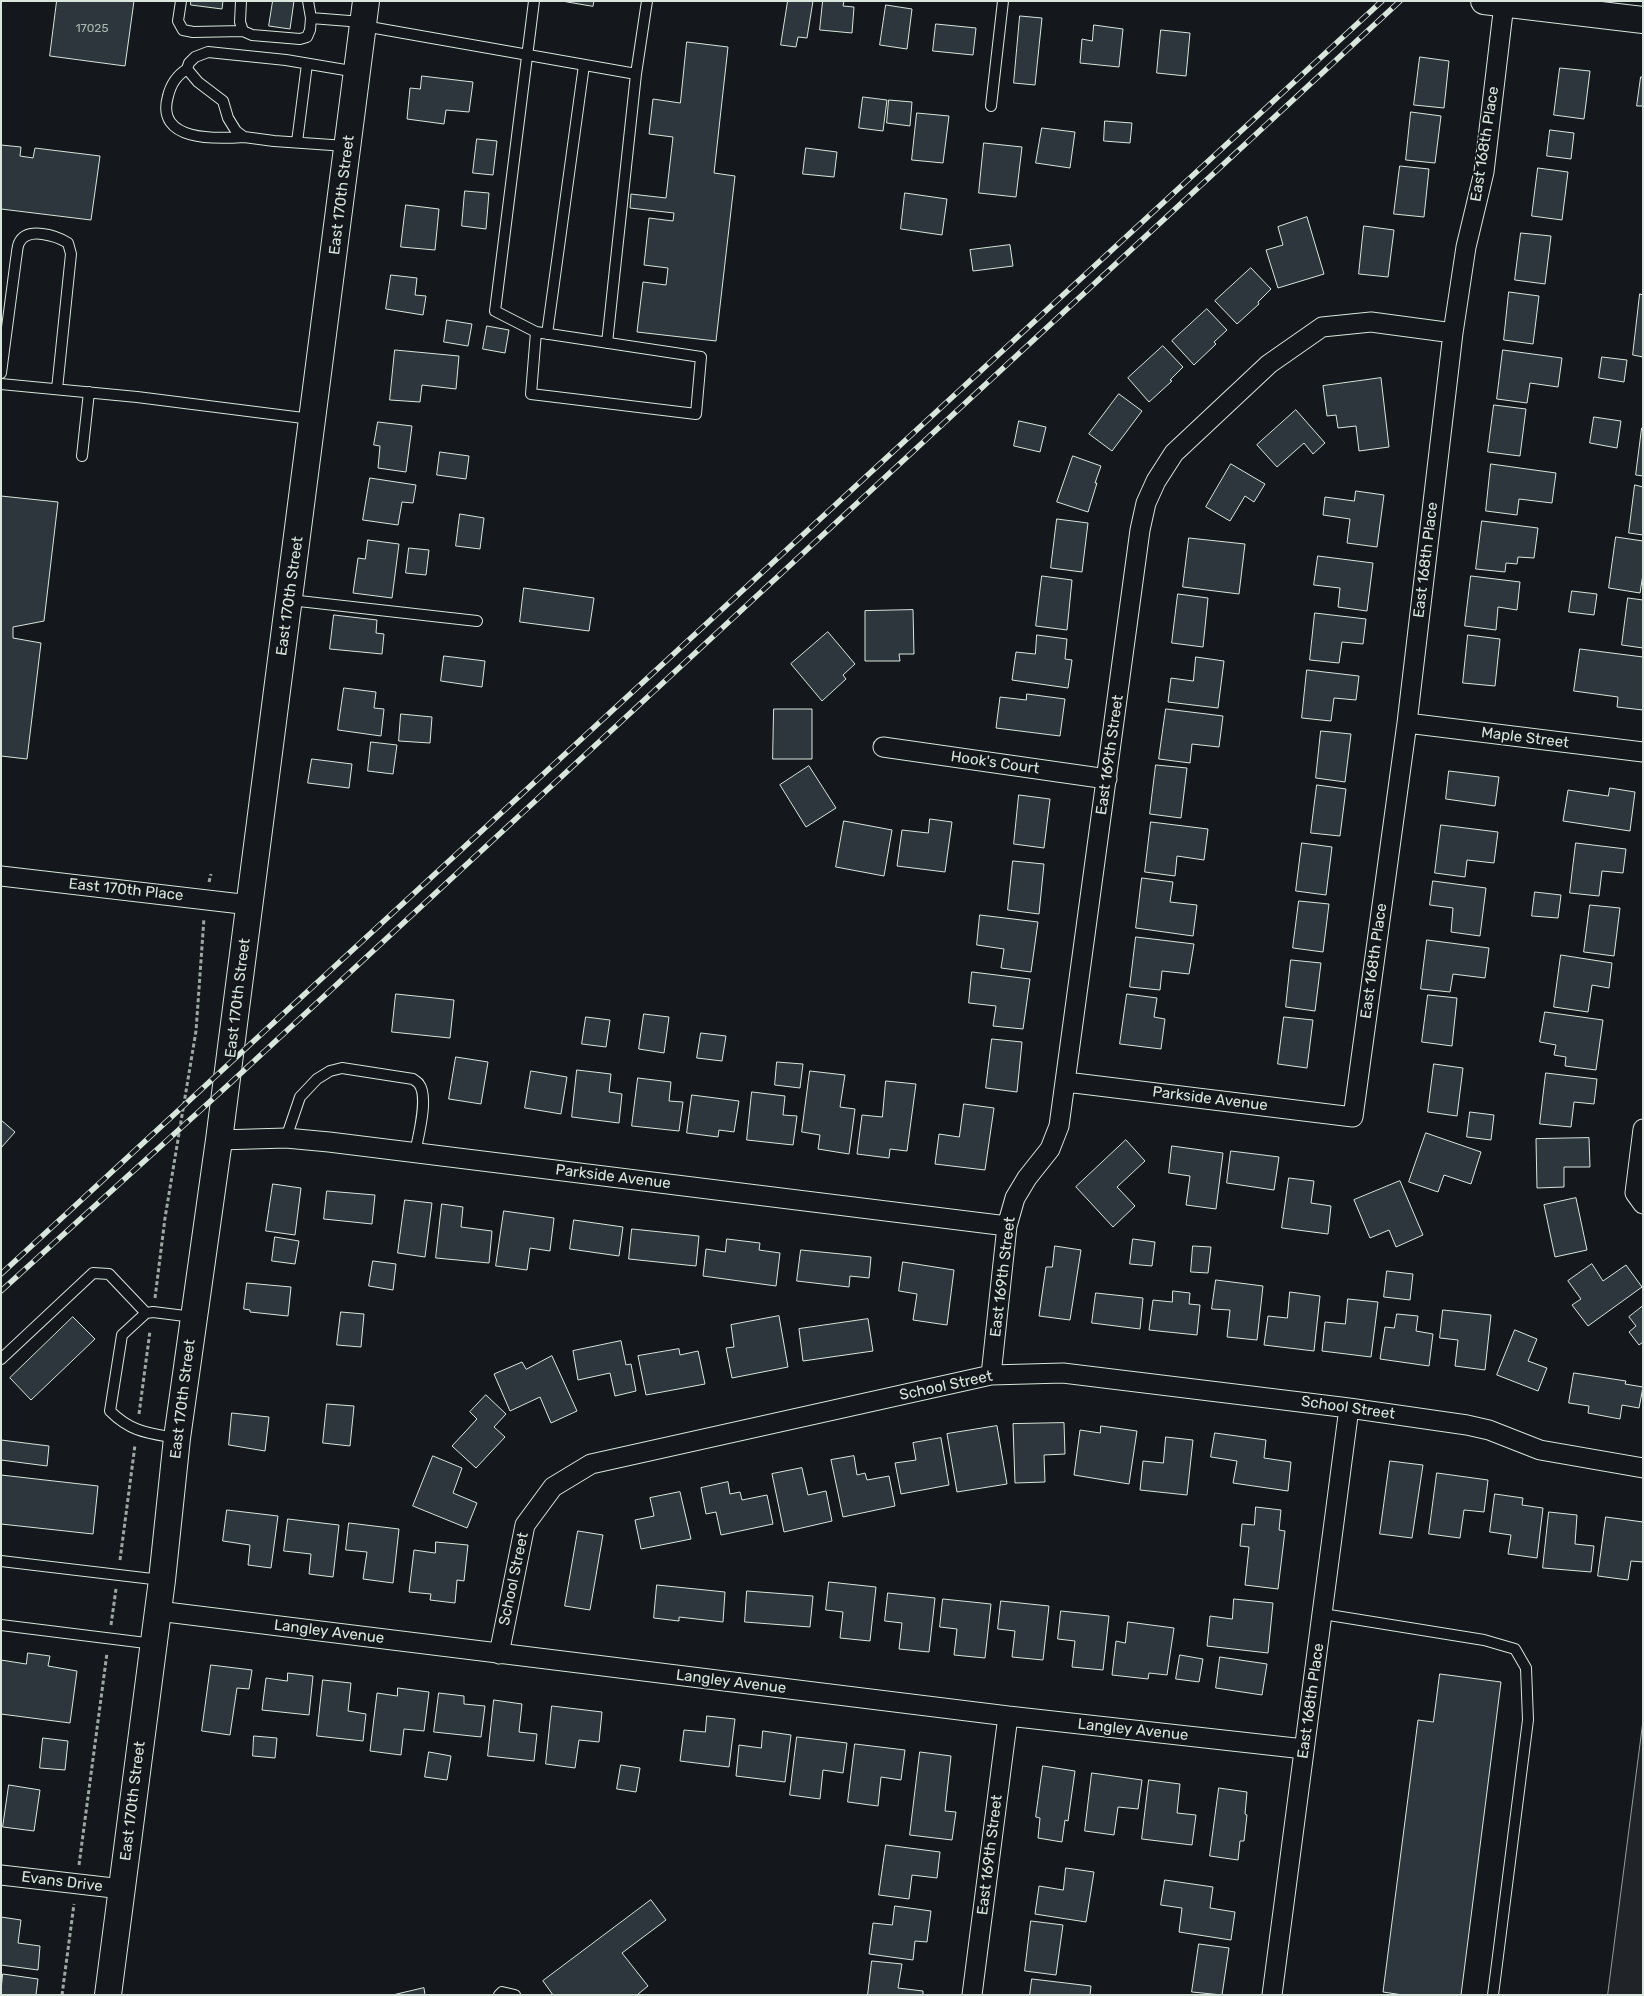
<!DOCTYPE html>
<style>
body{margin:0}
#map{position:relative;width:1644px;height:1996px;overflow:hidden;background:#14181c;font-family:Rubik,sans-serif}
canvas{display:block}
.frame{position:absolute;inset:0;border:2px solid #d8e6dc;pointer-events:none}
</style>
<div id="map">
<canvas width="1644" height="1996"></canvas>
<div class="frame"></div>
</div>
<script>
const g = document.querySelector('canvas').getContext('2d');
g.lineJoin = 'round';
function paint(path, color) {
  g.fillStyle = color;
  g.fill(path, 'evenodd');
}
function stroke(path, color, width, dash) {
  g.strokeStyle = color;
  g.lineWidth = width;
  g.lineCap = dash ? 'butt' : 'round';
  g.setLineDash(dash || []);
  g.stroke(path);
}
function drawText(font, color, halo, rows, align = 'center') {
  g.font = font + ' Rubik,sans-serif';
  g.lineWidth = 4;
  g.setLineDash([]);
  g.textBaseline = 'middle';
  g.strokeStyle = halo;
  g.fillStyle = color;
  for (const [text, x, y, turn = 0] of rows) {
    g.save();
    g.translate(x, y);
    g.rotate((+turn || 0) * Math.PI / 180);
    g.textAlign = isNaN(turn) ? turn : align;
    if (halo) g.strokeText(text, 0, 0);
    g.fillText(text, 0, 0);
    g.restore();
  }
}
const green = new Path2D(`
 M1643 1721V1995H1608Z`);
paint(green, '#202428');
stroke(green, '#939e99', 1);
const building = new Path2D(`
 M57 1H134L125 66 50 56Z
 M191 1H223L222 9 191 5Z
 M273 1H294L290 29 269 26Z
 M562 1H594L593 6Z
 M788 1H813L807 38 798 37 796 47 781 45Z
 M823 1H844L843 6 854 7 852 33 820 30Z
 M886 5 912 9 907 49 880 45Z
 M1020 16 1042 18 1035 85 1014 83Z
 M936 24 976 28 973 55 933 51Z
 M1094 25 1123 29 1119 67 1080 63 1082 39 1092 41Z
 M1161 30 1190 33 1186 76 1157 73Z
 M687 42 728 47 714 173 735 176 716 341 637 332 643 282 666 285 668 268 644 265 649 218 673 221 674 213 630 208 631 194 666 198 673 137 649 134 653 99 680 103Z
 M1420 57 1449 61 1444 108 1414 105Z
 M1560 68 1590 71 1584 119 1554 115Z
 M422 76 473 82 469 112 446 110 444 124 407 119 410 88 420 89Z
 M1641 77H1643V106H1637Z
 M863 97 887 100 883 131 859 128Z
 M889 100 912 102 910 126 887 123Z
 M1411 112 1441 116 1435 163 1406 160Z
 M917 113 949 116 943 163 912 160Z
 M1105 121 1132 123 1130 143 1104 141Z
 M1042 128 1075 132 1070 168 1036 163Z
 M1550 130 1574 133 1571 159 1547 156Z
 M477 139 497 141 493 175 473 173Z
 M984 143 1022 147 1016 197 979 193Z
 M1 145 21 147 20 156 33 158 35 148 100 156 91 220 1 209Z
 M806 148 837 152 834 177 803 174Z
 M1400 166 1429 169 1424 217 1394 214Z
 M1538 168 1568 172 1562 220 1532 216Z
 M465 191 489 193 486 229 462 226Z
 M905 193 947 199 942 235 901 229Z
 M406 205 439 209 435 250 401 247Z
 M1307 217 1324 274 1278 288 1266 250 1283 245 1278 227Z
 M1364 226 1394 230 1388 277 1359 274Z
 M1521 233 1551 236 1545 284 1515 280Z
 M1010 245 1013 266 973 271 970 250Z
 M1251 268 1271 289 1258 302 1259 304 1237 324 1215 301Z
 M391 275 417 278 415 295 426 296 423 315 386 309Z
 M1509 292 1539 296 1533 344 1504 340Z
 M1640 294 1643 295V357L1633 355Z
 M1207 309 1227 330 1214 342 1216 344 1194 365 1172 341Z
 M447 320 472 324 468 346 444 342Z
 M487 326 509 330 505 353 483 349Z
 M1163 346 1183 367 1170 380 1172 381 1149 402 1128 378Z
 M395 350 459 356 456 389 422 385 420 402 390 400Z
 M1503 350 1562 358 1558 387 1530 383 1527 403 1497 399Z
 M1602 357 1627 360 1624 382 1599 378Z
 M1381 378 1389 447 1359 451 1356 426 1338 428 1336 415 1327 416 1323 386Z
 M1119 394 1142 411 1112 451 1089 434Z
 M1494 405 1526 409 1520 456 1488 452Z
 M1296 410 1325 443 1313 454 1304 443 1277 467 1257 445Z
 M1594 417 1621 421 1617 448 1590 443Z
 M1019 421 1046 427 1040 452 1014 446Z
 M378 422 412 426 406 472 378 468 380 446 374 445Z
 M1642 428H1643V476L1636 475Z
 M440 452 469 456 466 479 437 475Z
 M1073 456 1101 466 1095 483H1097L1088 512 1057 502Z
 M1231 464 1265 484 1254 502 1245 496 1230 521 1206 507Z
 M1491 464 1556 473 1552 503 1519 499 1517 515 1486 511Z
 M370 478 416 485 413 503 402 502 398 525 363 520Z
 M1635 485 1643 487V535L1629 533Z
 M1356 491 1384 495 1377 547 1347 543 1350 519 1323 515 1325 497 1354 501Z
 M1 496 58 502 44 621 13 627V638L41 643 27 759 1 756Z
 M460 514 484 518 480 549 456 546Z
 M1057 519 1088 523 1082 572 1051 568Z
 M1482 521 1538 528 1534 558 1518 557 1517 564 1506 563 1505 572 1476 569Z
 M1616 537 1643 541V574L1640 593 1609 588Z
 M1189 538 1245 544 1239 594 1183 587Z
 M368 540 399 544 392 598 353 593 358 558 365 559Z
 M409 548 429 550 426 575 406 573Z
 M1318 556 1373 563 1367 611 1338 607 1340 588 1314 585Z
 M1042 576 1072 580 1067 630 1036 626Z
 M1471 576 1520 582 1517 610 1498 607 1496 630 1465 626Z
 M524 588 594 598 589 631 520 622Z
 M1572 591 1597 594 1594 615 1569 612Z
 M1178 594 1208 598 1203 647 1172 643Z
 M1628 598 1643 600V648L1622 645Z
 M913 610 914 654H899L900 661H865V611Z
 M1315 613 1366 619 1363 644 1342 642 1339 663 1310 660Z
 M334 615 377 620 376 633 384 634 382 654 330 649Z
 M828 632 855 664 843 675 846 679 822 701 791 664Z
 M1037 635 1067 639 1065 659 1072 660 1068 688 1012 680 1016 652 1035 654Z
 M1468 635 1500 639 1495 686 1463 683Z
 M1580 649 1643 657V710L1617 707 1618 697 1574 691Z
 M444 656 485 661 482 687 441 681Z
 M1196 657 1224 661 1218 708 1168 702 1171 678 1193 681Z
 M1307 670 1359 676 1356 700 1334 698 1331 721 1302 718Z
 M344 688 376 692 374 708 384 709 381 736 338 730Z
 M1027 694 1065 699 1060 736 996 728 1000 697 1026 700Z
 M774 709H812V759H773Z
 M1166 709 1223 716 1219 747 1192 744 1190 763 1159 759Z
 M401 714 432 717 430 743 399 741Z
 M1321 731 1351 734 1345 782 1316 778Z
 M371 742 397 745 393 774 368 771Z
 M312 759 352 764 349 788 308 783Z
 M1156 765 1187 768 1181 818 1150 814Z
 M809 766 836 808 806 827 780 785Z
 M1449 771 1499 777 1495 806 1446 799Z
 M1317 785 1346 789 1340 836 1311 833Z
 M1610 788 1635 792 1630 831 1563 821 1568 790 1608 796Z
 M1019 795 1050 799 1044 848 1014 844Z
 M930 819 952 822 945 872 897 866 902 830 928 833Z
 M844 821 892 830 884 876 836 867Z
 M1151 822 1208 829 1204 860 1177 856 1175 876 1145 872Z
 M1441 825 1498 832 1494 863 1467 860 1465 877 1435 873Z
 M1302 843 1332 847 1326 895 1296 891Z
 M1576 843 1626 849 1623 873 1602 871 1599 896 1570 893Z
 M1013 861 1044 864 1039 914 1008 910Z
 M1142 878 1173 882 1170 902 1197 905 1193 936 1136 928Z
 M1433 881 1486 888 1480 936 1451 932 1453 908 1430 905Z
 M1535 892 1561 895 1558 918 1532 916Z
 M1299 901 1329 904 1323 952 1293 948Z
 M1590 905 1620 908 1614 956 1584 952Z
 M980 915 1038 922 1031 972 1001 968 1004 949 977 945Z
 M1136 937 1194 944 1189 974 1162 971 1160 990 1130 987Z
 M1427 940 1489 948 1485 978 1453 974 1450 992 1421 989Z
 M1561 955 1612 963 1609 988 1592 985 1588 1012 1554 1007Z
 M1291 960 1321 963 1315 1011 1286 1007Z
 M972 972 1030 979 1023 1029 993 1026 996 1006 969 1003Z
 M396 994 454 1000 450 1038 392 1032Z
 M1127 994 1157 998 1154 1017 1165 1019 1161 1049 1120 1044Z
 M1428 995 1457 998 1452 1046 1422 1042Z
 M1545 1012 1603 1020 1596 1070 1565 1066 1566 1057 1554 1055 1556 1045 1540 1042Z
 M644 1014 669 1017 664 1053 639 1049Z
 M586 1017 610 1020 606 1047 582 1044Z
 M1284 1017 1313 1020 1307 1068 1278 1064Z
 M701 1033 726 1036 722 1061 697 1058Z
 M992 1039 1022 1042 1017 1092 986 1088Z
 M456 1057 488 1062 481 1104 449 1099Z
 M777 1062 803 1064 800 1088 775 1085Z
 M1434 1064 1463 1068 1457 1116 1428 1112Z
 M577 1070 611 1074 609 1092 622 1094 619 1123 572 1117Z
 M531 1071 567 1077 561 1114 525 1108Z
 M810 1071 845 1075 840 1107 855 1109 849 1154 818 1149 820 1135 802 1132Z
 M1546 1073 1597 1079 1594 1104 1574 1102 1571 1127 1540 1124Z
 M638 1078 671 1082 669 1101 683 1102 679 1131 632 1126Z
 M886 1081 916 1084 907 1151 890 1149 889 1158 857 1154 862 1115 882 1117Z
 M752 1092 785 1096 783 1115 797 1116 793 1145 747 1140Z
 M692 1095 739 1101 734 1132 719 1130 718 1137 687 1133Z
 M964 1104 994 1108 985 1170 935 1164 939 1134 959 1137Z
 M1470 1112 1494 1115 1491 1140 1467 1137Z
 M1 1120 15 1132 1 1148Z
 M1426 1133 1481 1152 1471 1184 1444 1175 1438 1192 1409 1182Z
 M1589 1138 1590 1167H1564V1187L1537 1188 1536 1139Z
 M1126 1140 1145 1161 1117 1187 1135 1206 1113 1227 1076 1187Z
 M1172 1146 1223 1153 1216 1209 1186 1205 1190 1176 1169 1173Z
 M1231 1151 1279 1157 1274 1190 1227 1183Z
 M1289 1178 1314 1181 1311 1203 1331 1206 1328 1234 1282 1228Z
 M1400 1181 1423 1235 1396 1247 1389 1230 1370 1238 1354 1200Z
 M273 1184 301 1188 295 1235 266 1231Z
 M327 1191 375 1195 372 1224 324 1219Z
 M1576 1198 1587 1250 1555 1257 1544 1205Z
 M405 1200 432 1203 425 1257 398 1253Z
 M442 1204 463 1207 461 1227 492 1231 489 1263 436 1258Z
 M504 1211 554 1218 550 1251 530 1248 527 1270 496 1266Z
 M574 1220 623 1227 619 1256 570 1249Z
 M632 1229 699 1236 696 1266 629 1259Z
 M275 1237 299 1241 295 1264 272 1261Z
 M727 1239 760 1243 759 1250 780 1253 776 1286 703 1276 706 1249 725 1252Z
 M1133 1239 1155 1242 1152 1266 1130 1264Z
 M1055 1246 1081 1250 1070 1320 1039 1316 1046 1267H1052Z
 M1193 1246 1211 1247 1208 1273 1191 1272Z
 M801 1250 871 1257 869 1278 850 1276 849 1287 797 1281Z
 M373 1261 396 1264 393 1290 369 1286Z
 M903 1262 954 1270 947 1325 913 1320 917 1294 899 1291Z
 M1592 1264 1603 1281 1626 1265 1642 1287 1588 1326 1572 1305 1581 1299 1568 1281Z
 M1387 1271 1413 1274 1410 1300 1384 1297Z
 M1216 1280 1263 1286 1257 1340 1227 1337 1230 1310 1212 1309Z
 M247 1283 291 1287 288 1316 250 1312V1310L244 1309Z
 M1173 1291 1190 1293 1189 1304 1200 1305 1197 1335 1149 1330 1153 1300 1172 1302Z
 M1290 1292 1320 1296 1314 1351 1264 1345 1268 1316 1287 1318Z
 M1096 1293 1143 1298 1140 1329 1092 1323Z
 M1348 1299 1378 1302 1371 1357 1322 1351 1325 1322 1345 1324Z
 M1643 1306V1342L1639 1345 1629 1332 1636 1326 1629 1317Z
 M1443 1310 1491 1315 1485 1370 1455 1366 1458 1340 1440 1338Z
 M341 1312 364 1314 361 1347 337 1345Z
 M1397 1314 1418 1316 1416 1331 1433 1334 1429 1366 1380 1359 1385 1327 1394 1328Z
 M779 1316 788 1367 732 1378 726 1348 734 1347 731 1325Z
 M73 1317 95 1339 31 1400 10 1378Z
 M868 1319 873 1351 803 1361 799 1329Z
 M1515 1330 1537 1339 1528 1361 1547 1368 1538 1391 1497 1375Z
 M621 1341 626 1365 631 1364 636 1391 615 1396 610 1373 578 1380 573 1351Z
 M679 1349 680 1355 698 1351 705 1384 646 1395 638 1356Z
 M552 1356 577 1411 551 1423 540 1397 510 1411 494 1374 522 1362 526 1369Z
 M1574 1373 1626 1381 1625 1384 1643 1387 1639 1408 1622 1405 1620 1419 1588 1413 1589 1406 1569 1403Z
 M486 1395 506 1414 494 1427 505 1437 476 1468 452 1446 477 1419 470 1412Z
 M327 1404 354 1406 350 1446 323 1443Z
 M232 1413 269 1417 265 1451 229 1445Z
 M1064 1423 1065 1454 1044 1455 1045 1482 1015 1483 1013 1424Z
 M997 1426 1007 1484 957 1492 947 1434Z
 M1101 1426 1137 1431 1129 1484 1074 1475 1080 1430 1100 1433Z
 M1215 1433 1266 1440 1264 1458 1291 1462 1288 1491 1233 1483 1237 1461 1211 1457Z
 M1166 1437 1193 1440 1187 1495 1140 1490 1143 1461 1163 1463Z
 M941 1438 949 1485 901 1494 895 1463 916 1460 913 1443Z
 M1 1440 49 1446 47 1466 1 1460Z
 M433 1456 462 1468 453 1493 477 1503 467 1528 413 1506Z
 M854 1456 857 1475 865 1473 867 1480 889 1476 895 1506 843 1517 831 1460Z
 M1390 1461 1423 1465 1412 1538 1380 1534Z
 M802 1468 808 1495 826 1491 832 1521 784 1532 772 1474Z
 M1437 1473 1488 1480 1484 1512 1464 1510 1460 1538 1429 1534Z
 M1 1475 98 1486 93 1534 1 1524Z
 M728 1482 730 1494 740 1492 742 1500 767 1495 773 1524 721 1535 716 1512 706 1514 701 1488Z
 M680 1492 691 1539 641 1549 635 1520 654 1516 650 1498Z
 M1495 1494 1523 1498 1522 1505 1543 1508 1537 1558 1508 1554 1511 1535 1490 1532Z
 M1256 1507 1281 1510 1279 1530 1285 1531 1278 1589 1245 1585 1249 1547 1240 1546 1242 1524 1254 1525Z
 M227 1510 278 1516 271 1568 248 1565 250 1545 223 1541Z
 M1549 1512 1577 1515 1575 1544 1594 1546 1591 1572 1543 1568Z
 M1606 1517 1643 1522V1562L1631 1561 1628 1580 1598 1576Z
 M288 1519 339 1525 333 1577 309 1574 311 1554 284 1551Z
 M349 1523 399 1529 393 1583 363 1579 367 1552 346 1550Z
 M578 1531 603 1535 590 1610 565 1606Z
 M436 1542 468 1545 464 1581 457 1580 455 1603 430 1600 431 1594 409 1592 414 1550 435 1553Z
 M829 1582 876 1587 870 1641 840 1638 843 1612 826 1610Z
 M657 1585 725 1592 723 1622 679 1617V1621L654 1618Z
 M747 1591 813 1596 810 1627 745 1622Z
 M888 1593 935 1598 929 1652 899 1649 902 1623 885 1621Z
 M943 1599 991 1604 985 1658 954 1655 957 1629 940 1627Z
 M1234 1599 1273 1603 1268 1653 1207 1646 1210 1616 1232 1619Z
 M1001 1601 1049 1606 1043 1660 1012 1657 1015 1631 998 1629Z
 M1061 1611 1109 1616 1103 1670 1072 1667 1075 1641 1058 1639Z
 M1128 1622 1174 1628 1167 1675 1149 1673 1148 1679 1112 1675 1116 1641 1125 1643Z
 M28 1653 50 1656 48 1666 77 1671 70 1723 1 1714V1660L26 1664Z
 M1180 1655 1203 1659 1199 1682 1176 1679Z
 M1220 1657 1267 1664 1262 1695 1216 1688Z
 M211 1665 252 1670 249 1689 237 1688 230 1735 202 1731Z
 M288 1673 313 1676 309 1715 262 1710 266 1678 287 1681Z
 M1440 1674 1501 1682 1461 1995H1403L1383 1992 1418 1720 1433 1722Z
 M323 1680 351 1683 348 1711 366 1714 363 1741 317 1736Z
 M398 1688 429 1692 424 1731 404 1729 401 1755 370 1751 377 1693 397 1696Z
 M439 1693 464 1696V1704L485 1706 481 1737 434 1732Z
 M494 1700 522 1704 519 1732 537 1734 534 1761 488 1756Z
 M552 1706 602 1712 599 1742 579 1740 575 1768 546 1764Z
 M707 1716 735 1719 729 1767 680 1761 684 1730 705 1732Z
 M763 1731 791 1735 785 1782 736 1776 739 1745 761 1748Z
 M254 1736 277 1738 275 1758 253 1756Z
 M797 1737 847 1743 843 1773 823 1770 820 1799 790 1795Z
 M43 1738 68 1741 65 1770 40 1768Z
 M855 1744 905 1750 901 1780 881 1777 878 1806 848 1802Z
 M429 1752 451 1756 447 1780 425 1777Z
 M920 1752 951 1756 945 1811 956 1812 952 1840 910 1835Z
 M621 1765 640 1768 636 1792 617 1789Z
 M1043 1766 1075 1771 1068 1821 1065 1820 1062 1842 1038 1838 1040 1818 1036 1817Z
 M1092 1773 1142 1780 1138 1809 1118 1807 1114 1835 1085 1831Z
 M1149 1780 1180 1784 1177 1813 1196 1815 1192 1845 1142 1839Z
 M9 1785 40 1790 34 1831 3 1827Z
 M1219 1788 1247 1792 1245 1814 1247 1815 1244 1841H1240L1238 1860 1210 1856Z
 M886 1845 940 1852 937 1878 912 1875 909 1899 879 1895Z
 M1066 1868 1094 1872 1086 1922 1035 1914 1039 1886 1063 1890Z
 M1165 1880 1213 1887 1210 1908 1235 1912 1231 1940 1179 1932 1182 1908 1161 1905Z
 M651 1900 666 1920 622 1953 648 1986 637 1995H553L543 1981Z
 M895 1906 931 1911 927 1942 915 1941 913 1960 869 1954 873 1923 892 1925Z
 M1 1917 21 1920 18 1943 40 1946 38 1970 1 1965Z
 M1031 1921 1063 1925 1056 1975 1025 1971Z
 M1199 1944 1229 1948 1222 1995 1192 1992Z
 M872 1961 902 1964 898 1988 923 1991V1995H868Z
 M3 1974 38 1979 36 1995H1Z
 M1032 1979 1091 1986 1090 1995H1030Z
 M424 1988 425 1995H393Z`);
paint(building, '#2c363c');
stroke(building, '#d8e6dc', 1);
const lane = new Path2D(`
 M181 1 178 21 183 30 193 32 243 31
 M241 1 240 22 243 31 252 35 300 39 307 37 310 30 311 18 362 22
 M308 1 311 18
 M534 1 495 311 536 332 531 394 696 414 701 357 536 332
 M364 26 636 74
 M187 69C176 76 171 84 168 96 155 142 216 139 244 137
 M991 106 1003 1
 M297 142 307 64
 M346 146 274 141 244 137 236 131 228 118 223 101 198 82 187 69 189 63 195 57 208 52 286 60 357 72
 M547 334 584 65
 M607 343 636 74 647 1
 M1 373 16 259C17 254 17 247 19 243 27 226 57 236 68 243L71 254 57 389
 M1 384 137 397 311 419
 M82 456 89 392
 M290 600 477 621
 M286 1138 300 1097 317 1079 330 1071 342 1068 413 1079C415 1081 418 1082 419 1084 429 1097 418 1137 415 1153
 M1 1359 93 1273 109 1274 146 1313
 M176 1438C148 1433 131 1432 110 1411L122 1335 146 1313 153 1312 193 1317
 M1 1561 161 1580
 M1323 1614 1484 1640 1515 1649 1526 1668 1528 1720 1493 1995
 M1 1625 154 1644
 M499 1995 502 1992 515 1995`);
const street = new Path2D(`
 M1407 723 1643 752
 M883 747 1107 779
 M1 876 250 905
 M1066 1082 1353 1117 1407 723 1453 333 1466 247 1484 172 1504 4
 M1643 1129 1635 1193 1643 1204
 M219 1140 286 1138 329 1142 1007 1226
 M991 1375 1007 1226 1015 1198 1027 1178 1050 1149 1059 1126 1140 530 1146 503 1156 481 1174 453 1269 364 1322 327 1371 322 1453 333
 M158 1611 1008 1716 1304 1749
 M499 1654 525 1525 553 1487 591 1464 991 1375 1063 1373 1349 1408 1467 1425 1489 1430 1540 1450 1643 1468
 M1 1875 122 1889
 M972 1995 1008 1716
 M1272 1995 1349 1408`);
const secondary = new Path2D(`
 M1484 1 1643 20
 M108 1995 162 1580 177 1438 219 1140 366 1`);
stroke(lane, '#d8e6dc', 12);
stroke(street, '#d8e6dc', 21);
stroke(secondary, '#d8e6dc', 28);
stroke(new Path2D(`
 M209 882 211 874
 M155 1298 165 1218 196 1031 204 918
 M139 1414 150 1331
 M120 1560 135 1445
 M111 1625 116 1589
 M79 1865 107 1653
 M62 1995 74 1904`), '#9da8a2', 3, [4, 2.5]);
stroke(lane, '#14181c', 10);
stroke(street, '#14181c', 19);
stroke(secondary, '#14181c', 26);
const rail = new Path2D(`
 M1 1274 1382 1
 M1 1291 226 1087 1400 1`);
stroke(rail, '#d8e6dc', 5.5);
stroke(rail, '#14181c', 4, [11]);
drawText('12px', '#adbab4', null, [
 ["17025",92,29]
]);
drawText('15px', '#d8e6dc', '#14181c', [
 ["East 168th Place",1485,144,-81],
 ["East 170th Street",342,195,-83],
 ["East 168th Place",1426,560,-83],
 ["East 170th Street",290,596,-82],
 ["Maple Street",1525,738,7],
 ["East 169th Street",1110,755,-82],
 ["Hook's Court",995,763,8],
 ["East 170th Place",126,890,6],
 ["East 168th Place",1374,961,-82],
 ["East 170th Street",238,998,-83],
 ["Parkside Avenue",1210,1099,7],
 ["Parkside Avenue",613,1177,7],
 ["East 169th Street",1003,1277,-83],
 ["School Street",946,1386,-12],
 ["East 170th Street",183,1399,-83],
 ["School Street",1348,1408,8],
 ["School Street",514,1579,-78],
 ["Langley Avenue",329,1632,7],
 ["Langley Avenue",731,1682,7],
 ["East 168th Place",1311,1701,-82],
 ["Langley Avenue",1133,1730,6],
 ["East 170th Street",133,1801,-83],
 ["East 169th Street",990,1855,-83],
 ["Evans Drive",62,1882,7]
]);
</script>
